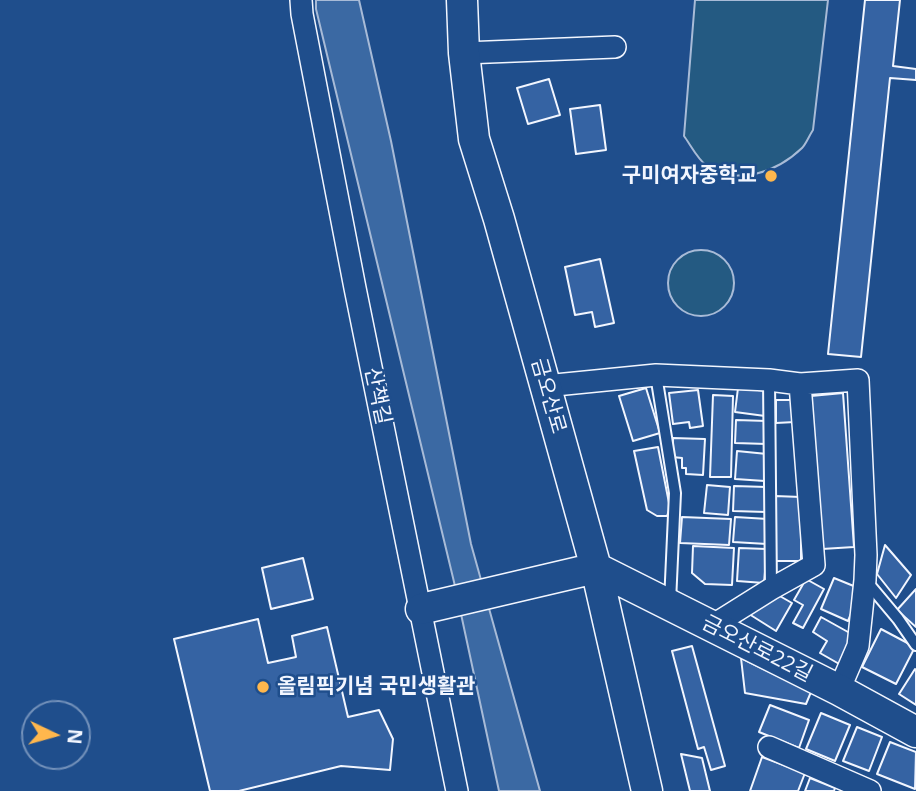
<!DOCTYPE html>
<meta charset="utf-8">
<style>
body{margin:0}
#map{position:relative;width:916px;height:791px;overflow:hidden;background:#1f4e8c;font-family:"Open Sans",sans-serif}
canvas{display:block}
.north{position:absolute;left:21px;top:700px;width:70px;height:70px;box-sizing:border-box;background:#1f4e8c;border:2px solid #7391ba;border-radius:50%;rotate:95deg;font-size:19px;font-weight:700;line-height:28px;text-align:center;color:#f2f6ff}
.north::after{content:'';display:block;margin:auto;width:24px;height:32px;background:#ffb74d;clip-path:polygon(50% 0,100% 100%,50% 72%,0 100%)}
</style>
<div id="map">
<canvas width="916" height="791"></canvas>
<div class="north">N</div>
</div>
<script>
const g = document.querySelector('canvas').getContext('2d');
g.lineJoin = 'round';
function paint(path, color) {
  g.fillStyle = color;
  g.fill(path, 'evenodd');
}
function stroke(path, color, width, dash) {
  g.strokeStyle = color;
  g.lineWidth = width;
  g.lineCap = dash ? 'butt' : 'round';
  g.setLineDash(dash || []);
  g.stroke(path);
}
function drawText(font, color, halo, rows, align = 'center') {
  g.font = font + ' "Open Sans","Noto Sans KR",sans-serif';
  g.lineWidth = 5;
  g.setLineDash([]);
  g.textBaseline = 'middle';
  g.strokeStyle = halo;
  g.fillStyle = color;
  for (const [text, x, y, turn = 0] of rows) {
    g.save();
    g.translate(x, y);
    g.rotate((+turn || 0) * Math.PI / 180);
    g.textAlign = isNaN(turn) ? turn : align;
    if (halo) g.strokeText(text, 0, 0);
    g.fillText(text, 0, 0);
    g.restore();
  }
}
const green = new Path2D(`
 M695 0H828L813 130C809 136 806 144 802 148 777 172 738 186 707 166 698 160 690 144 684 136Z
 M668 283a33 33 0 1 1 66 0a33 33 0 1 1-66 0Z`);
paint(green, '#245a82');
stroke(green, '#a8bbd7', 2);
const water = new Path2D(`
 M316 0H359L391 141 471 544 540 791H499L455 586 316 9Z`);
paint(water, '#3b69a3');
stroke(water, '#a8bbd7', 2);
const building = new Path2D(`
 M865 0H900L893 66 916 69V80L890 78 861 357 828 354Z
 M549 79 560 115 528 124 517 88Z
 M600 105 606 150 576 154 570 109Z
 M600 259 614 323 595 327 592 312 575 315 565 267Z
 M646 388 660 433 633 441 619 396Z
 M738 388 767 391 765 416 735 412Z
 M698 390 703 426 690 428 689 422 673 424 669 393Z
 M843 393 854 547 822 549 811 396Z
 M713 395 733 396 731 477H710Z
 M776 400H794L795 422 776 423Z
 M736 420 767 421V444L735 443Z
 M673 438 705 439 703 475 686 474V468H682V458L672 457Z
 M658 447 670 508 667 516H657L647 510 634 451Z
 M737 451 767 454 765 481 735 479Z
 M707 485 730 487 728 515 704 513Z
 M734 486 767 487 766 512 733 511Z
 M775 496 801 497V561H774Z
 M682 517 731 519 729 545 680 543Z
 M735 517 768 519 767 544 733 542Z
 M885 545 911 575 896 598 877 574Z
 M693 546 734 548 732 585 705 584 692 573Z
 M739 548 767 549 764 583 737 581Z
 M303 558 313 599 271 609 262 568Z
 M834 578 861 589 848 621 821 609Z
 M806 579 824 589 803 628 793 623 803 605 794 600Z
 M916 589V627L897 610Z
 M778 595 792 603 776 631 749 614Z
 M821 617 857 637 841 665 820 653 827 641 813 632Z
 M258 619 268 663 296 657 292 636 327 627 348 717 379 710 393 739 390 770 341 766 239 791H210L174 639Z
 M881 629 915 647 896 684 862 667Z
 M692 646 725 766 711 770 704 747 698 749 672 651Z
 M741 658 811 692 806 704 745 693Z
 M915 669 916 670V705L899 694Z
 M770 705 809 720 799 748 759 732Z
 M821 713 850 725 835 761 806 749Z
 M857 727 882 737 869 771 843 761Z
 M890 742 916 752 915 789 877 774Z
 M681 754 702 758 710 791H690Z
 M762 757 805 773 798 791H750Z
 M810 778 835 788 834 791H805Z`);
paint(building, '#3563a3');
stroke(building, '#f2f6ff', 2);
const lane = new Path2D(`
 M656 375 675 493 670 602
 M769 380 771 589
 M867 582 898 619 916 645`);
const street = new Path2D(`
 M301 0 302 14 355 288 457 791
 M464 53 615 47
 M545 386 656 375 769 380 800 384 858 380 866 555 865 580 858 646 839 690
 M712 626 771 589 814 565 800 384
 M769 747 870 791`);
const secondary = new Path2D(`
 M462 0 464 53 474 139 499 219 596 568 647 791
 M421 609 596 568 839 690 916 732`);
stroke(lane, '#f2f6ff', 14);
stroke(street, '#f2f6ff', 24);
stroke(secondary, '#f2f6ff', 33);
stroke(lane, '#1f4e8c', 10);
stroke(street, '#1f4e8c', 21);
stroke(secondary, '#1f4e8c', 30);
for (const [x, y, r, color] of [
 [771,176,7,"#ffb74d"],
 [263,687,7,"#ffb74d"]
]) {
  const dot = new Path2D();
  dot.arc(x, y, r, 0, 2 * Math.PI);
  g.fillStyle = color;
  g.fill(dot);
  stroke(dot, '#1f4e8c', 2.5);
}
drawText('bold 21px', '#f2f6ff', '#1f4e8c', [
 ["구미여자중학교",757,176],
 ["올림픽기념 국민생활관",277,687,"left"]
], 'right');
drawText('21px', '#f2f6ff', '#1f4e8c', [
 ["산책길",377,396,78],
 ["금오산로",548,396,74],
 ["금오산로22길",757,649,27]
]);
</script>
